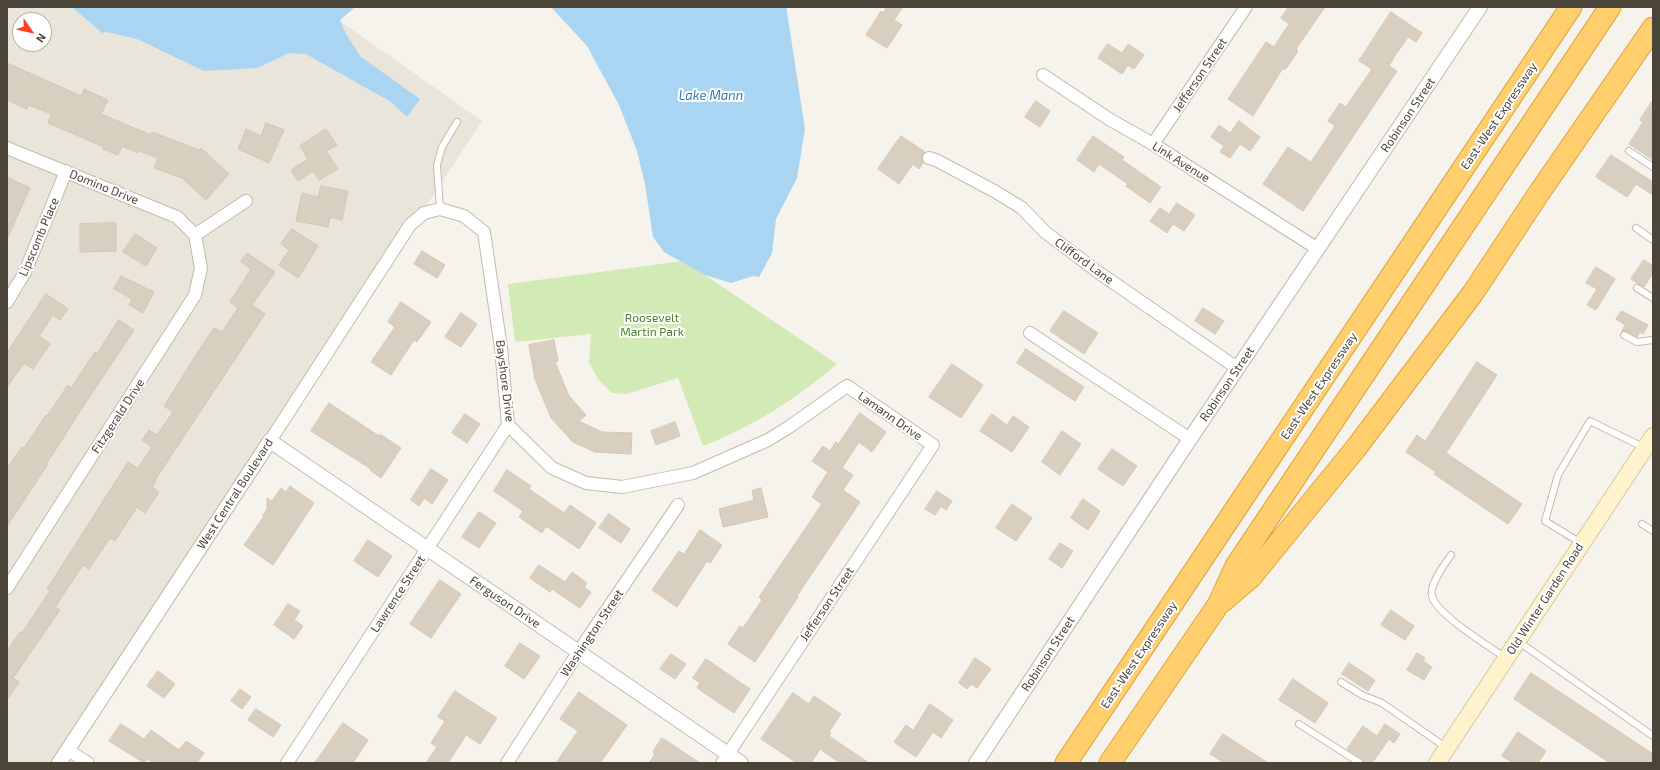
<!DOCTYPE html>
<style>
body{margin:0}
#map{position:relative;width:1660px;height:770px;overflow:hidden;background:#f6f3ec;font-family:"Exo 2",sans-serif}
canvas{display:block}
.frame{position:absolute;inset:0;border:8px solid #4b4439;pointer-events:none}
.north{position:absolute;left:12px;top:12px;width:40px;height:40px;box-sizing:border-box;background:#fff;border:1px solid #b7b4b0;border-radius:50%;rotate:124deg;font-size:11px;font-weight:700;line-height:16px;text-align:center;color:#4b4439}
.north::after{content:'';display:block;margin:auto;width:14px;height:18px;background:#fc3f1d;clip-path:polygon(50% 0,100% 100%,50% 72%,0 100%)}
</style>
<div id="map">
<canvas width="1660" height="770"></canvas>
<div class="frame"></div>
<div class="north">N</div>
</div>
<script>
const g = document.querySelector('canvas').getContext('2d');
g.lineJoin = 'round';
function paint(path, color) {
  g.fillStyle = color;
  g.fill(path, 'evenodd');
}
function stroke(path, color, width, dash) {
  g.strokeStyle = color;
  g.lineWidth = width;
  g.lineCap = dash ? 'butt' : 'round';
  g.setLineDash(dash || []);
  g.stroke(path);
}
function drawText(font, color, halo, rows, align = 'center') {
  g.font = font + ' "Exo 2",sans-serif';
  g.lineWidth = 4;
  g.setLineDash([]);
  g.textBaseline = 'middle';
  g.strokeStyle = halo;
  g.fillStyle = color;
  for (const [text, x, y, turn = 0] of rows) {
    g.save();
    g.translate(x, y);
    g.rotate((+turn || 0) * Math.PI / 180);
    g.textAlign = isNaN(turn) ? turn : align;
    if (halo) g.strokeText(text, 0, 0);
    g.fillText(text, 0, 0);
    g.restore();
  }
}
paint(new Path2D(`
 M7 7H320L482 121 61 763H7ZM20 20H44V44H20Z`), '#eae5da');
paint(new Path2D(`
 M684 261 837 364C796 399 754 426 703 446L678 378 626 394 612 393 598 379 589 362 591 334 515 342 508 284Z`), '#d2eab5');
paint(new Path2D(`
 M72 7H355L340 20 346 34 361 57 420 99 407 117 391 102 306 54 289 53 257 68 204 71 137 39 106 32 102 33Z
 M551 7H787V12L805 129 797 178 776 219 772 253 759 277 753 276 731 283 705 275 664 252 653 237 645 184 637 151 619 105 587 46Z`), '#a9d4f2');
const building = new Path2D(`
 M887 7H903L894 20 902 25 887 48 866 35 881 11 883 13Z
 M1289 7H1325L1296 49 1298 51 1285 70 1283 68 1253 116 1228 99 1266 42 1274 47 1289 24 1281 18Z
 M1391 12 1422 33 1416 42 1408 37 1394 57 1389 66 1397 71 1303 211 1263 184 1288 147 1311 162 1335 126 1328 121 1340 103 1346 107 1372 69 1359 61Z
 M1108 44 1122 53 1128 44 1144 55 1134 69 1128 65 1122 74 1098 58Z
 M7 63 81 96 84 89 108 100 101 114 151 135 152 132 199 150 201 148 229 174 206 200 182 178 154 168 158 158 139 151 138 153 122 146 118 155 103 149 104 147 48 123 51 114 29 105 27 109 7 100Z
 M1653 100V160L1629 144 1643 122 1640 120Z
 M1036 101 1050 111 1040 127 1025 117Z
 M1239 121 1260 137 1250 151 1240 144 1230 158 1220 152 1224 146 1211 137 1219 125 1230 133Z
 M266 123 284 130 269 163 238 149 246 129 261 136Z
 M326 129 337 145 326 151 338 169 319 180 313 171 298 181 291 170 308 159 300 146Z
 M901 136 925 152 922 156 923 163 919 169 913 164 899 184 878 169Z
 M1093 136 1124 157 1122 160 1161 187 1150 203 1126 186 1128 184 1099 164 1094 172 1077 160Z
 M1611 155 1653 182V195L1636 184 1627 197 1596 177Z
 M7 177 30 188 7 239Z
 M321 186 348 191 342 220 330 217 328 227 296 221 302 193 318 197Z
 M1177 203 1195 215 1184 231 1173 224 1167 233 1150 221 1160 208 1169 214Z
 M116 223V251L80 252V224Z
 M292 229 318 246 298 278 279 265 289 250 281 244Z
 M135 234 157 248 146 266 123 252Z
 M422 251 445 265 437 278 414 264Z
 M247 253 275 272 252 305 265 314 155 480 156 481 152 487 159 492 145 513 137 507 115 541 110 538 89 569 83 565 55 607 60 610 13 678 19 682 7 700V651L20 632 22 633 50 591 47 589 128 462 138 468 152 447 142 440 149 430 157 435 173 412 164 406 196 355 214 328 222 332 238 308 230 302 251 269 241 262Z
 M1644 260 1653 266V273L1644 287 1631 279Z
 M1596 267 1615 279 1596 310 1587 305 1597 289 1586 283Z
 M121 276 154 292 143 313 129 305 132 299 114 289Z
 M46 294 68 309 60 320 53 315 39 336 50 344 33 369 24 363 7 387V353Z
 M401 302 431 322 417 342 414 340 391 375 371 362 395 327 388 322Z
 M1203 308 1224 321 1215 334 1195 321Z
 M1064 311 1098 333 1084 354 1050 331Z
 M1622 311 1648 325 1643 334 1640 332 1637 337 1626 331H1622L1625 325 1616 319Z
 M461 313 477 324 461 347 445 337Z
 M119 320 134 330 88 399 47 463 48 464 7 526V468L22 447 24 448 46 415 47 416 68 385 71 388 95 352 97 353Z
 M554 340 558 361 555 362 569 396 586 415 579 421 602 432 632 433 631 454 595 452 573 442 551 418 535 379 529 345Z
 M1026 349 1084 387 1075 401 1017 363Z
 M1477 362 1497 375 1446 453 1522 504 1508 524 1434 474 1436 472 1406 452 1417 435 1425 441Z
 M952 364 983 385 961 418 929 397Z
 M329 403 379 436 380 434 401 448 381 478 370 470 371 469 311 431Z
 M860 413 886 432 872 452 859 442 842 468 853 475 843 490 860 502 797 596 798 597 755 662 728 644 740 626 743 628 762 600 759 597 822 504 812 497 828 472 812 461 823 446 830 451 836 442 838 444Z
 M465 414 480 424 467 443 452 433Z
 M992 414 1007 425 1013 416 1029 427 1012 452 980 431Z
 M675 422 680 436 656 445 651 431Z
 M1062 431 1081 444 1060 475 1042 462Z
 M1112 449 1137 466 1123 486 1098 469Z
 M431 469 448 480 432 504 424 498 419 506 411 500Z
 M507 470 531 486 529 489 564 513 570 505 596 523 579 549 546 526 542 533 519 517 523 511 494 491Z
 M290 486 314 503 273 565 244 545 264 516 263 515 267 509V498L272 501 281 488 286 492Z
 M761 488 768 517 723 527 719 509 754 500 752 491Z
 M937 491 952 501 946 510 941 506 935 515 925 509Z
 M1083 499 1100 511 1088 530 1071 518Z
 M1012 504 1032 518 1016 541 996 528Z
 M479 512 496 523 479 548 462 537Z
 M609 514 630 529 621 543 599 528Z
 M700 530 722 545 710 563 707 561 677 607 652 590 679 551 684 554Z
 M368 540 392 556 378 577 354 561Z
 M1060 543 1073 551 1062 568 1049 559Z
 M539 565 565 582 572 572 587 583 584 587 591 592 580 608 552 589 550 592 530 578Z
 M440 580 461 594 431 638 410 624Z
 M288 604 300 611 294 620 303 626 294 639 274 625Z
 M1391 610 1414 626 1405 640 1381 625Z
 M520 643 540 656 524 679 505 666Z
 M1417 653 1425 658 1423 661 1432 667 1424 680 1407 670Z
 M671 654 686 664 675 679 660 669Z
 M975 658 991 669 977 688 971 684 967 689 959 683Z
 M706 659 750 689 734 713 697 688 700 683 693 678Z
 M1349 663 1375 680 1368 691 1342 674Z
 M158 671 175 684 164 698 147 686Z
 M1531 673 1653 754V763H1610L1514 699Z
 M1293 679 1328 703 1315 723 1279 700Z
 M240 689 251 697 242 709 231 701Z
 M455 691 497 718 480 744 466 735 448 763H426L437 747 431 743 445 721 438 717Z
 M579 692 627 725 600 763H556L578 731 560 719Z
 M793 693 809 704 814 696 841 714 829 732 831 733 829 736 869 763H840L820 749 811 763H797L761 739Z
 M930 704 953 720 941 738 933 732 916 757 894 742 906 725 913 730Z
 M256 709 281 725 273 737 248 720Z
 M343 723 368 740 353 763H315Z
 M121 724 144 739 151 730 179 750 186 741 204 753 197 763H154L147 759 144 763 109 741Z
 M1385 724 1400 734 1394 743 1389 739 1372 763H1364L1362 759 1347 749 1363 726 1377 736Z
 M1518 732 1546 751 1538 763H1513L1502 756Z
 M1223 734 1268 763H1224L1210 754Z
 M662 738 700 763H649L655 754 653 752Z`);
paint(building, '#d8cfc1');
stroke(building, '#d3c7b4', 1);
const service = new Path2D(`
 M1629 151 1653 167
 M440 209 437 165 442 147 457 122
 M1636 228 1653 240
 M1637 288 1653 298
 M1624 335 1637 342 1653 340
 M1642 524 1653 531
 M1581 543 1545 521 1558 475 1590 421 1645 448
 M1451 555C1444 565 1429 585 1432 596 1436 614 1490 647 1506 658
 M1519 642 1653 736
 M1341 682 1362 695 1382 703 1447 748
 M1299 724 1360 763`);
const minor = new Path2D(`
 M1043 75 1109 119 1153 144 1318 249
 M1153 144 1246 7
 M7 148 177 217 195 235
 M929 158 936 160 996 192 1022 208 1045 232 1098 272 1237 368
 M195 235 246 201
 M7 302 25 272 66 171
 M1030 333 1190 439
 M270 441 410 225 424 213 440 209 464 216 484 232 501 348 508 425 552 468 586 483 622 487 693 473 768 440 789 427 847 386 933 445 722 763
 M7 588 195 295 201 268 195 235
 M68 750 88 763
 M287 763 508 425
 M507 763 579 651 678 505`);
const tertiary = new Path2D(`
 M59 763 270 441 741 763
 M976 763 1190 439 1480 7`);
const secondary = new Path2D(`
 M1437 763 1653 436`);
const motorway = new Path2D(`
 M1223 601 1251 577 1356 448 1473 293 1539 193 1653 28
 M1066 763 1571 7
 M1110 763 1218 605 1236 566 1610 7`);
stroke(service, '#c2bbae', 8);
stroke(minor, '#c2bbae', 14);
stroke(tertiary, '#c2bbae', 16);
stroke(secondary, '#d6c79b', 18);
stroke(motorway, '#e0a43c', 23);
stroke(service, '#fff', 6);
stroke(minor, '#fff', 12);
stroke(tertiary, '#fff', 14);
stroke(secondary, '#fff3cd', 16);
stroke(motorway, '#ffcf6e', 21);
drawText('12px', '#4b4439', '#fff', [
 ["Jefferson Street",1200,75,-56],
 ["Robinson Street",1408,115,-56],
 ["East-West Expressway",1499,116,-56],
 ["Link Avenue",1181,162,32],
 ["Domino Drive",104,187,22],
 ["Lipscomb Place",39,237,-67],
 ["Clifford Lane",1084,261,36],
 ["Bayshore Drive",505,381,83],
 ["Robinson Street",1227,384,-56],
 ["East-West Expressway",1319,386,-56],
 ["Fitzgerald Drive",118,416,-57],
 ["Lamann Drive",890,416,35],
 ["West Central Boulevard",235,494,-57],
 ["Lawrence Street",398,594,-57],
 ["Old Winter Garden Road",1545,599,-57],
 ["Ferguson Drive",505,602,34],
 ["Jefferson Street",827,604,-56],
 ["Washington Street",592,633,-56],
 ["Robinson Street",1048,654,-57],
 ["East-West Expressway",1139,655,-56]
]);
drawText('12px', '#4a7f2a', '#fff', [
 ["Roosevelt",652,318],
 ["Martin Park",652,332]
]);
drawText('italic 13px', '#2e7ab2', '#fff', [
 ["Lake Mann",711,96]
]);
</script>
